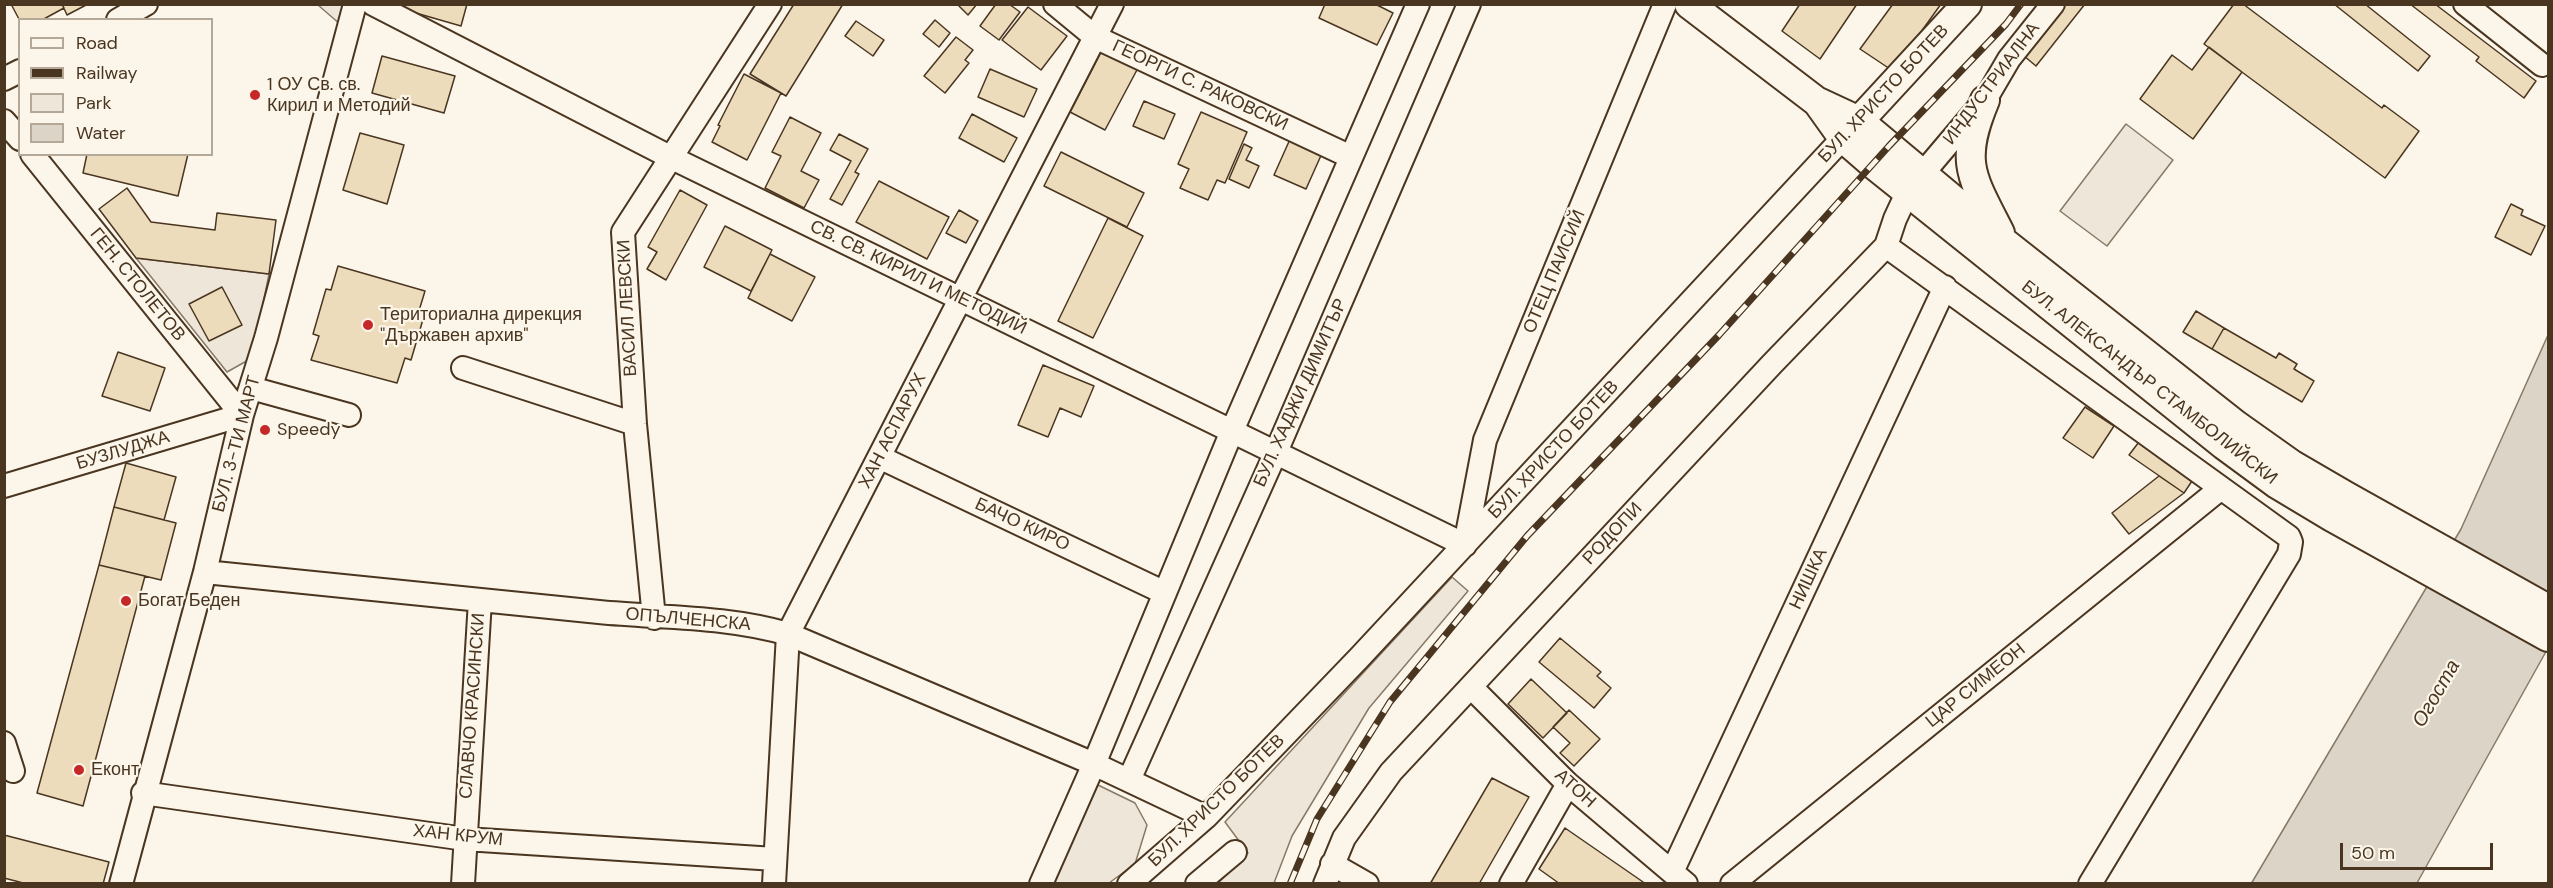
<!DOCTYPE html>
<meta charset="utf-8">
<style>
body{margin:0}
#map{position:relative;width:2553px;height:888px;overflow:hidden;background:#fbf6e9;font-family:"DM Sans",sans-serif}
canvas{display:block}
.frame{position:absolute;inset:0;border:6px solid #4a3520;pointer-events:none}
.legend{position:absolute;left:18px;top:18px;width:195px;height:138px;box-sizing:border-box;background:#fbf6e9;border:2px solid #b4a999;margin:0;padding:8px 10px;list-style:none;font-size:18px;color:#4a3520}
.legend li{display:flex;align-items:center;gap:12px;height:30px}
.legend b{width:30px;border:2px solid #b4a999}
.scale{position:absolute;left:2340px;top:843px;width:153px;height:27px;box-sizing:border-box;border:3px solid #4a3520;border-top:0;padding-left:8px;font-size:18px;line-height:21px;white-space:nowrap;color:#4a3520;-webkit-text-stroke:4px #fbf6e9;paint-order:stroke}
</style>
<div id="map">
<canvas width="2553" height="888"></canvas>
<div class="frame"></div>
<ul class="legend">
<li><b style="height:8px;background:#fbf6e9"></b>Road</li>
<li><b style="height:8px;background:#4a3520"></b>Railway</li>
<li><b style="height:16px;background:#ede6d9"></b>Park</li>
<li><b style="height:16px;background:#dcd4c6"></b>Water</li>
</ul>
<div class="scale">50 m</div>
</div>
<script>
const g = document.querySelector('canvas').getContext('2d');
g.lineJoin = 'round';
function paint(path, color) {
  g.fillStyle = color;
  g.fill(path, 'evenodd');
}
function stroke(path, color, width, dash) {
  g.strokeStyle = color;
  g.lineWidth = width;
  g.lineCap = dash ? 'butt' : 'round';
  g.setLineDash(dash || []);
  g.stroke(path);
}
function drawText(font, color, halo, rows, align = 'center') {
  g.font = font + ' "DM Sans",sans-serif';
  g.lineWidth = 4.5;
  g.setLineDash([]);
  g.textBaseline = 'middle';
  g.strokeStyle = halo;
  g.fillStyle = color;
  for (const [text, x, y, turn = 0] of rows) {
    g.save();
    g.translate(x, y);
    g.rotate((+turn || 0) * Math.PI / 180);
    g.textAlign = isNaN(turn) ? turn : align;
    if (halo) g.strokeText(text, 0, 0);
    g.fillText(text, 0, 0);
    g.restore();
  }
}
const green = new Path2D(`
 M318 5H347L341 25Z
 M2126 124 2173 160 2107 246 2060 211Z
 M136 258 269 274 252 358 227 372Z
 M1452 577 1468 591 1369 708 1292 836 1274 883 1217 884 1248 853 1225 822Z
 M1098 785 1135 803 1147 825 1135 864 1109 883 1052 884Z`);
paint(green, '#ede6d9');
stroke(green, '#887966', 1.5);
const water = new Path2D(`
 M2548 335V648L2417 883 2251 884 2461 529Z`);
paint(water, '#dcd4c6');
stroke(water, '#887966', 1.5);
const building = new Path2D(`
 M11 4H62L64 8 42 20 20 21Z
 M62 4H88L67 15Z
 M396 4H467L461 26 395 7Z
 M794 4H843L786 96 750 74Z
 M957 4H977L968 15Z
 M996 4H1009L1020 12 999 40 980 26Z
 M1325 4H1375L1393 13 1377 45 1319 18Z
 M1800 4H1857L1820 59 1782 31Z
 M1893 4H1941L1893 71 1860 49Z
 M2062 4H2085L2036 66 2024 56Z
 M2234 4H2243L2382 108 2384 105 2419 131 2385 178 2204 44Z
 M2334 4H2365L2430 56 2418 71Z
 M2410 4H2435L2536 81 2524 98 2476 61 2479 57Z
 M1028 7 1067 36 1041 70 1002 40Z
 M935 20 950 33 939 47 923 34Z
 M856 21 884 40 873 56 845 36Z
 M956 37 973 50 965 60 969 63 945 93 924 76Z
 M2209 47 2242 72 2193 139 2140 99 2172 55 2192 70Z
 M1102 50 1138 68 1105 130 1070 112Z
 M382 56 455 76 444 113 372 93Z
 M990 69 1037 89 1024 117 978 97Z
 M744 74 781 93 747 160 712 142 720 126 718 125Z
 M1144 101 1175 114 1164 139 1133 126Z
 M1201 112 1247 132 1225 183 1217 180 1208 200 1180 188 1189 169 1178 164Z
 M972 114 1017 138 1004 162 959 138Z
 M790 117 821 133 801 171 819 180 804 208 765 188 781 156 772 152Z
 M360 133 404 145 387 204 343 190Z
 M839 134 868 149 855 172 859 174 842 205 830 199 851 161 830 150Z
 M1291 137 1323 151 1306 189 1274 175Z
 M1244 144 1252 148 1246 160 1259 166 1249 188 1229 179Z
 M1061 152 1144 193 1127 227 1044 186Z
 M87 154H188L178 196 83 173Z
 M879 181 949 217 927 259 856 222Z
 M127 188 151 222 215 230 217 213 276 220 269 274 136 258 99 209Z
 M680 190 707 205 666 280 647 269 657 252 648 247Z
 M2511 204 2523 210 2521 215 2545 226 2531 255 2495 237Z
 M959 210 978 221 966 243 946 233Z
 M1108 218 1143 236 1093 338 1058 321Z
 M725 226 772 250 751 291 704 267Z
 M770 254 815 277 792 321 748 298Z
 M338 266 425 291 418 314 424 316 411 360 405 358 397 383 311 360 319 336 313 334 326 289 331 290Z
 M222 287 242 325 209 341 189 304Z
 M2196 311 2224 328 2212 349 2183 332Z
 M2224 328 2276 358 2279 353 2297 364 2294 369 2314 381 2302 402 2212 349Z
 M118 352 165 368 150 411 102 396Z
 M1043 365 1094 386 1081 417 1060 408 1048 437 1018 425Z
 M2085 407 2114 426 2093 458 2063 438Z
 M2142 438 2196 475 2184 493 2129 455Z
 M126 463 176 477 164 520 114 507Z
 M2159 476 2184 493 2129 534 2112 513Z
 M114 507 176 523 161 580 99 565Z
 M99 565 145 576 83 806 37 793Z
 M1560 638 1601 672 1597 676 1611 688 1594 708 1539 662Z
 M1531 679 1567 713 1543 738 1508 704Z
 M1569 710 1600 739 1574 766 1560 753 1570 743 1553 727Z
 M1492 778 1529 797 1479 884H1430Z
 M1565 828 1646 884H1560L1539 869Z
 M4 835 109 862 103 884H27L4 878Z`);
paint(building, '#ecdcbc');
stroke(building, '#4a3520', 1.5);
const minor = new Path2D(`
 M373 4 670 157 1465 545 1485 440 1665 4
 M1055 4 1095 37 1351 157
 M2465 4 2542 65
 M118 20 146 4
 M4 79 20 71
 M4 121 20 139
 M1886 246 2289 537 2291 542 2289 554 2090 884
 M463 368 635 424
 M251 388 349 415
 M879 457 1165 593
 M4 486 242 415 32 154
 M205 572C336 585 467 599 599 612 661 618 727 616 788 634L1094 764 1206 817
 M654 618 635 424 623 232 770 4
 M1471 687 1568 784 1686 884
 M4 743 13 771
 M1129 780 1276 452 1469 4
 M143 793 465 839 775 859
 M1332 864 1367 884
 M1672 872 1945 287
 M121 884 205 572 242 415 266 338 355 4
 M463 884 480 600
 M774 884 788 634 1112 4
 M1041 884 1094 764 1232 431 1418 4
 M1129 884 1206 817 1359 658 1843 138
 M1197 884 1235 852
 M1325 884 1344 838 1391 772 1772 364 1886 246 1895 219 1908 191 1985 100 2009 59 2053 4
 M1511 884 1568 784
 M1732 884 2220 489`);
const major = new Path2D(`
 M1689 4 1816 101 1859 121 2005 243 2236 425 2291 464 2346 496 2548 609
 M1985 100C1959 162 1971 176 2000 233
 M1818 103 1843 138 1873 164 2224 445 2277 484 2332 517 2548 637
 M1847 134 1967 4`);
stroke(minor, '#4a3520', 26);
stroke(major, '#4a3520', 32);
stroke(minor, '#fbf6e9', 22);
stroke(major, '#fbf6e9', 28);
const rail = new Path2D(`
 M1290 884 1317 819 1390 702 1527 536 1719 335 1889 146 2006 24 2021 4`);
stroke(rail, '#4a3520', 7);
stroke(rail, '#fbf6e9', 4.5, [14]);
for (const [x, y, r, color] of [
 [255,95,6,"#c62828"],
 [368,325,6,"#c62828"],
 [265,430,6,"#c62828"],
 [126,601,6,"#c62828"],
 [79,770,6,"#c62828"]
]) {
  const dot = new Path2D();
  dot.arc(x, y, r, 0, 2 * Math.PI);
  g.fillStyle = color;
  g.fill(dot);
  stroke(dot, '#fbf6e9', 2);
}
drawText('18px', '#4a3520', '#fbf6e9', [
 ["ИНДУСТРИАЛНА",1992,84,-53],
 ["ГЕОРГИ С. РАКОВСКИ",1200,86,25],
 ["БУЛ. ХРИСТО БОТЕВ",1884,94,-47],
 ["ОТЕЦ ПАИСИЙ",1555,272,-67],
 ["СВ. СВ. КИРИЛ И МЕТОДИЙ",918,278,26],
 ["ГЕН. СТОЛЕТОВ",137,285,51],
 ["ВАСИЛ ЛЕВСКИ",628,308,-93],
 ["БУЛ. АЛЕКСАНДЪР СТАМБОЛИЙСКИ",2149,383,38],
 ["БУЛ. ХАДЖИ ДИМИТЪР",1301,393,-66],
 ["ХАН АСПАРУХ",893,431,-63],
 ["БУЛ. 3-ТИ МАРТ",237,444,-75],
 ["БУЛ. ХРИСТО БОТЕВ",1554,450,-47],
 ["БУЗЛУДЖА",123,451,-17],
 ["БАЧО КИРО",1022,525,25],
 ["РОДОПИ",1613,534,-47],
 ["НИШКА",1809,579,-65],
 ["ОПЪЛЧЕНСКА",688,620,5],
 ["ЦАР СИМЕОН",1976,686,-39],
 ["СЛАВЧО КРАСИНСКИ",473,706,-86],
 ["АТОН",1575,789,42],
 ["БУЛ. ХРИСТО БОТЕВ",1217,801,-44],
 ["ХАН КРУМ",458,836,6]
]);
drawText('18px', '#4a3520', '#fbf6e9', [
 ["1 ОУ Св. св.",267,85],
 ["Кирил и Методий",267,106],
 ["Териториална дирекция",380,315],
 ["\"Държавен архив\"",380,336],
 ["Speedy",277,430],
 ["Богат Беден",138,601],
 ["Еконт",91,770]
], 'left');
drawText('italic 20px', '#4a3520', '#fbf6e9', [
 ["Огоста",2437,694,-60]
]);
</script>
